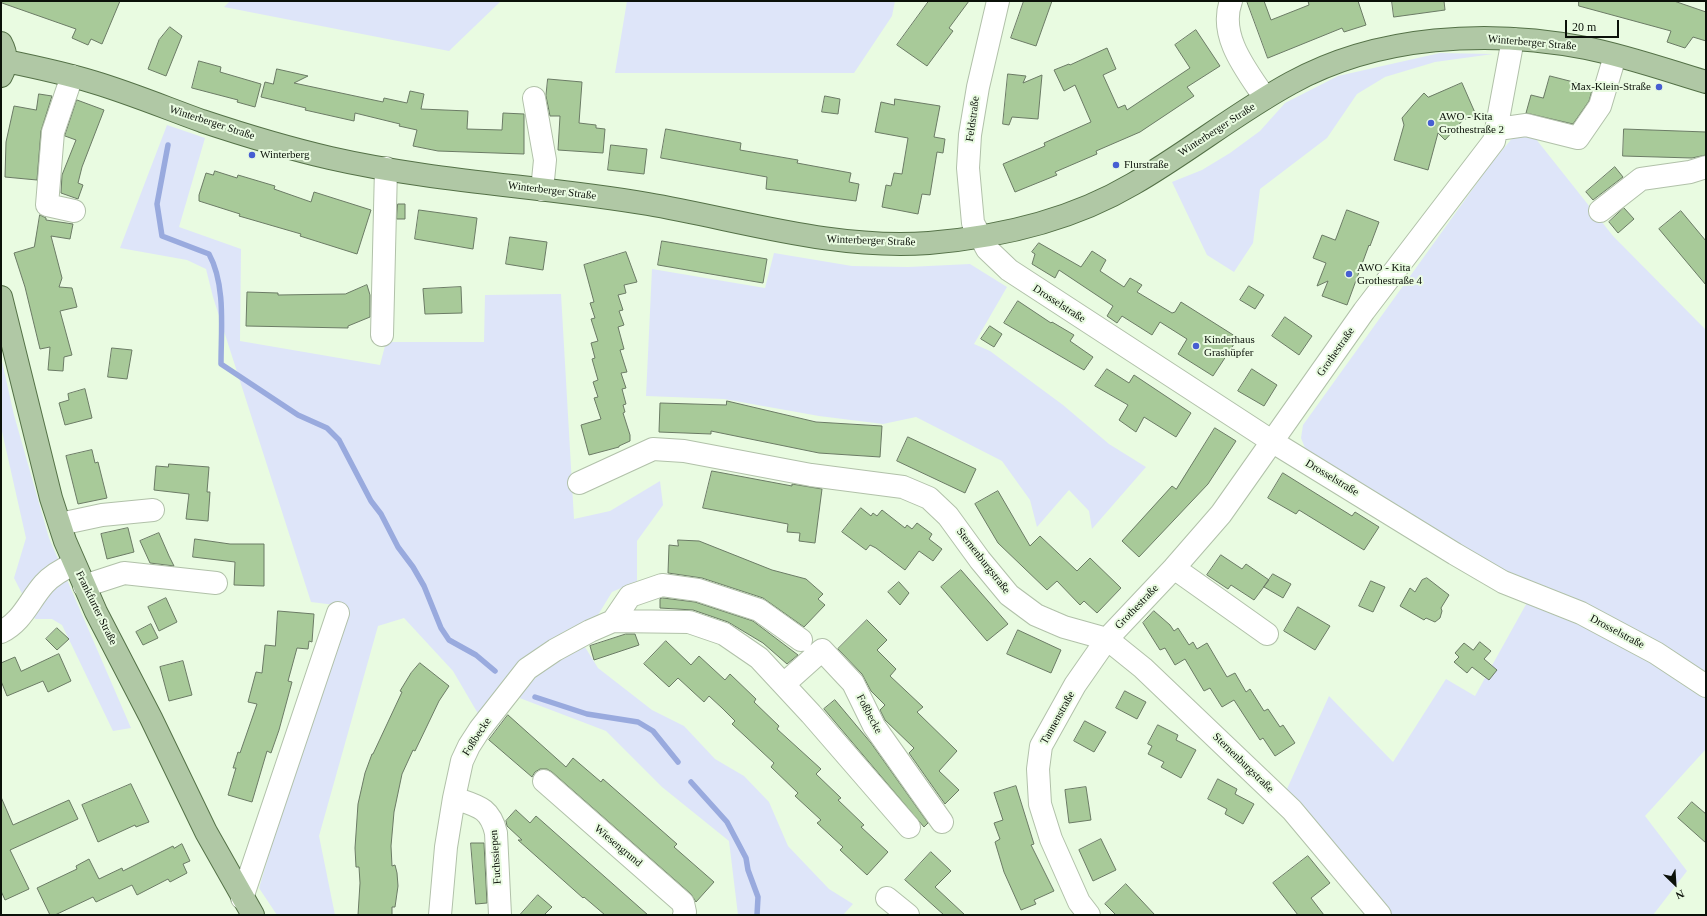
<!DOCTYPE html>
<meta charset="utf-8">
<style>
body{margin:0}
#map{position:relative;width:1707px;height:916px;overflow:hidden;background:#e9fbe1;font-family:"Times New Roman",serif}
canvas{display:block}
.frame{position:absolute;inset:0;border:2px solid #0b1109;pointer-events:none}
.north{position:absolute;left:1655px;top:864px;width:40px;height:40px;-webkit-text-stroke:3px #e9fbe1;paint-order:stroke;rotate:155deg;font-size:11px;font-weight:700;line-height:16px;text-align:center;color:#0b1109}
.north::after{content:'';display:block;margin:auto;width:14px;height:18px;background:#0b1109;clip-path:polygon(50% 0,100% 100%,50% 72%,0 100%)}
.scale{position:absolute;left:1565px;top:20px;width:54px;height:18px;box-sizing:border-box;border:2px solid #0b1109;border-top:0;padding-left:5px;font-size:12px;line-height:14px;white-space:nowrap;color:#0b1109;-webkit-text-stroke:3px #e9fbe1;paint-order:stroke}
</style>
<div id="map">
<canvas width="1707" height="916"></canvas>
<div class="frame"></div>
<div class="north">N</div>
<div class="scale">20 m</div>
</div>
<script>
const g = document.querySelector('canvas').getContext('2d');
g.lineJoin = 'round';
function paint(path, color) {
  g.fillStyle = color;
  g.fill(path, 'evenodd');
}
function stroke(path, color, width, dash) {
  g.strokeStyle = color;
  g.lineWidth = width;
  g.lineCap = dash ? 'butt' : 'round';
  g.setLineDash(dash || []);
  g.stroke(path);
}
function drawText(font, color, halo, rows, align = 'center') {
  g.font = font + ' "Times New Roman",serif';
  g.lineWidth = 4;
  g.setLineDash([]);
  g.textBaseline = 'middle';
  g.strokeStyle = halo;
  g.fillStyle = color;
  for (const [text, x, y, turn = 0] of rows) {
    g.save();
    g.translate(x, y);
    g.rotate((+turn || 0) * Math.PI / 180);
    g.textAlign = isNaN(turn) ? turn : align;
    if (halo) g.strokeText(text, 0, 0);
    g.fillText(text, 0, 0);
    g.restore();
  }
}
paint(new Path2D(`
 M230 1H501L449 51 224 7Z
 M627 1H895L892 16 854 73H615Z
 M1440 53 1493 54 1435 62 1385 77 1357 94 1327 138 1260 189 1253 243 1234 272 1207 255 1172 182 1202 170 1230 153 1260 131 1285 103 1338 76Z
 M1524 124 1613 236 1706 330V749L1645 816 1687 871 1653 915H1380L1282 800 1329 696 1393 762 1446 679 1475 696 1529 599 1305 448 1301 438 1303 425 1490 165Z
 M167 125 205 138 179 227 241 249 240 341 380 365 386 342H484L485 295 561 294 574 519 610 511 660 481 663 505 637 541V581L612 592 598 615 565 631 519 663 480 717 453 671 404 618 378 626 319 836 335 915H277L259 888 343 606 311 602 213 297 206 269 187 260 120 248Z
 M774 253 852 266 908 267 970 264 1007 287 974 344 990 351 1063 405 1109 444 1146 467 1092 529 1089 511 1069 490 1037 527 1030 500 1002 461 916 417 883 424 819 416 724 399 646 396 652 269 765 288Z
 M1 357 14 415 49 538 131 728 113 731 62 625 52 619H35L14 578 26 538 1 427Z
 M585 647 598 668 652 710 684 726 715 759 744 776 769 802 788 846 829 889 853 904 843 915H738L729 841 662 787 606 731 517 697 546 667Z`), '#dee5f9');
stroke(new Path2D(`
 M168 145 157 204 162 236 209 254C226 285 221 329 221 364L298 415 327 428 339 440 371 501 381 514 398 547 413 567 424 586 441 628 449 640 476 655 495 671
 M535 697 587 714 638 722 653 731 678 762
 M691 782 727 822 746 858 748 870 758 897 757 915`), '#99aade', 5.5);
const building = new Path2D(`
 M3 1H120L102 44 91 39 88 45 72 38 76 29 2 3Z
 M929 1H969L949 28 953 31 927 66 897 45Z
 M1024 1H1052L1036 46 1011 38Z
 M1247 1H1264L1271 20 1309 5 1308 1H1358L1366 25 1344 32 1342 28 1268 58Z
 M1392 1H1444L1445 10 1394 17Z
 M1579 1H1674L1706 12V41L1693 37 1685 48 1667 42 1671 31 1579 6Z
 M170 27 182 36 166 76 148 69 159 40Z
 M1196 30 1220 66 1187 87 1194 96 1140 132 1096 151 1097 154 1055 172 1057 175 1015 192 1003 164 1045 146 1044 143 1091 122 1075 85 1064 91 1054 70 1069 64 1070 65 1107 48 1116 69 1103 75 1118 108 1125 105 1127 110 1190 68 1175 45Z
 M199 61 221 67 220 72 261 84 255 107 237 102 238 100 192 88Z
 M277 69 308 76 294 83 383 102 384 98 407 103 410 91 424 94 421 109 468 111 467 129 502 130 503 113 524 114V154L438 151 413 146 417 130 399 126 400 124 355 113 354 121 305 110 306 108 261 97 265 82 273 84Z
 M1008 74 1026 76 1023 83 1042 75 1038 119 1012 117 1009 125 1003 124Z
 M1550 76 1593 87 1589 101 1573 124 1526 113 1531 95 1543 98Z
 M548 79 582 82 579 123 596 125V128L605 129 603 153 558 150 560 116H550L546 96Z
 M1462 83 1476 115 1463 120 1445 140 1438 133 1428 170 1394 160 1404 125 1402 118 1413 105 1424 93 1428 97Z
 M39 94 52 96 41 131 37 180 5 177 6 142 14 106 36 110Z
 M825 96 840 99 838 114 822 112Z
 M895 99 940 106 934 137 945 139 943 153 937 152 930 195 922 194 918 214 882 207 886 185 891 186 894 173 902 174 908 138 875 132 881 102 894 105Z
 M77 100 104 110 82 167 78 183 83 185 78 199 61 193 62 175 76 140 65 136Z
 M666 129 741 143 740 150 798 160 797 163 851 173 849 182 859 184 856 201 766 189 767 177 661 158Z
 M1624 129 1706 132V155L1692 158 1623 156Z
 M611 145 647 149 644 174 608 170Z
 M1615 167 1623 177 1593 200 1586 192Z
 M215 171 237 178 238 175 275 186 274 189 311 202 314 192 371 210 357 254 300 236 301 234 239 216 240 214 199 201V195L206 173 213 175Z
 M398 204H405V219H397Z
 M1624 208 1634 219 1618 233 1609 222Z
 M419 210 477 218 473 249 415 239Z
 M1347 210 1379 222 1370 246 1369 245 1347 305 1322 296 1328 281 1317 286 1326 263 1313 258 1322 235 1335 240Z
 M1681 211 1706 241V285L1659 229Z
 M40 215 46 218V220L73 224 70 239 51 236 62 278 59 287 72 288 77 307 60 311 72 355 64 357 63 371 48 370 50 347 40 349 25 287 14 253 34 247Z
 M510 237 547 242 543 270 506 264Z
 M662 241 767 259 763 283 658 265Z
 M1039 243 1081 267 1092 251 1106 260 1100 271 1124 287 1130 278 1142 285 1137 292 1172 313 1175 312 1181 302 1238 338 1213 376 1178 354 1187 339 1160 322 1152 335 1122 316 1117 323 1107 316 1113 306 1059 270 1055 278 1032 264 1035 254 1032 252Z
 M626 252 637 282 624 285 626 293 618 295 623 310 619 311 624 325 618 327 624 349 620 350 627 372 621 373 626 388 622 389 626 404 623 405 625 412 623 413 630 435V441L619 446V447L589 455 581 425 601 419 594 398 598 397 593 382 598 380 592 359 595 358 591 343 598 341 591 319 595 318 590 303 594 302 584 265Z
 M367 285 370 295V317L348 326V328L246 326 247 292 278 293V295L345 294Z
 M1249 286 1264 295 1255 309 1240 300Z
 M461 287 462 313 425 314 423 289Z
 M1018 301 1051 323 1052 322 1074 335 1070 341 1093 357 1084 370 1004 323Z
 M1285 317 1312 336 1299 355 1272 336Z
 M990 326 1002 334 994 347 981 339Z
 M112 348 132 350 127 379 108 377Z
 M1107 369 1129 383 1134 375 1191 413 1176 437 1144 417 1136 432 1119 420 1128 405 1095 386Z
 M1252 369 1277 385 1264 406 1238 391Z
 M85 389 92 418 65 425 59 403 69 400 68 394Z
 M727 401 816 422 882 426 880 457 819 453 711 431V434L659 432 660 403 726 405Z
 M1215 428 1236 441 1208 484 1139 557 1122 541 1172 486 1176 489Z
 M908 437 976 469 965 493 897 461Z
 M92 450 95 463 98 462 107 498 78 504 66 456Z
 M169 464 209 467 207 492H210L208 521 186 519 189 494 154 490 156 466 168 467Z
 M712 471 792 486V484L822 489 815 543 799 541 800 533 787 532 788 524 703 508Z
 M1283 473 1352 516 1355 512 1379 527 1364 550 1299 510 1296 514 1268 498Z
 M998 491 1030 546 1040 536 1077 571 1090 558 1121 588 1097 613 1084 601 1080 605 1057 581 1047 590 998 543 975 504Z
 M861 508 871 516 873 513 877 516 882 510 905 528 907 525 912 529 917 523 932 534 929 539 942 549 933 561 919 551 905 570 876 548 870 545 866 550 842 532Z
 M128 528 134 552 107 559 101 534Z
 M159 533 169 556 174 566 150 563 140 541Z
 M195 539 230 544H264V586L234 585 235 562 193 557Z
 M678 540 699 541 772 570 806 579 823 594 818 599 825 605 804 627 763 598 702 578 668 573 669 545 678 546Z
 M1221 555 1242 569 1246 564 1269 580 1254 600 1231 585 1228 589 1207 575Z
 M961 570 1008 624 987 641 941 587Z
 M1273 574 1291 584 1283 598 1264 587Z
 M1427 578 1449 595 1441 608 1442 611 1440 618 1435 622 1426 618 1424 620 1400 606 1410 588 1415 592 1422 580Z
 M1371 581 1385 587 1373 612 1359 606Z
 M899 582 909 593 900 605 888 592Z
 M166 598 177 622 159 631 148 607Z
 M663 598 695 602 753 621 798 655 787 664 763 643 728 622 693 610 660 608V599Z
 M1298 607 1330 626 1315 650 1284 631Z
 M278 611 314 614 312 642 309 641 308 649 297 648 288 681 292 682 279 730 271 753 267 751 252 802 228 795 236 768H233L238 752 240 753 257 704 248 702 256 672 262 673 265 645 275 646Z
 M1154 611 1170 625 1174 631 1178 628 1189 645 1193 642 1197 649 1207 643 1227 677 1235 673 1246 692 1250 689 1264 711 1268 709 1280 727 1283 725 1295 743 1275 756 1263 738 1260 740 1234 700 1222 707 1210 688 1204 691 1185 659 1175 665 1165 648 1160 650 1143 623Z
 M867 620 887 640 877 650 896 669 890 676 923 707 917 712 957 751 939 771 959 790 945 804 909 753 914 748 885 720 880 710 885 705 871 691 862 674 838 649Z
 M151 624 158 638 143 645 136 632Z
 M57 628 69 639 57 650 46 639Z
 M1018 630 1061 650 1051 673 1007 654Z
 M626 634H635L639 645 594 660 590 646Z
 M666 641 691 665 699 656 725 680 730 674 756 699 754 702 779 726 777 729 821 769 816 774 841 798 838 800 864 825 861 827 888 852 867 875 840 850 843 847 817 823 821 820 795 796 798 793 771 767 774 763 732 724 735 721 722 708 709 696 704 702 678 678 669 687 644 664Z
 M1480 642 1491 651 1484 659 1497 670 1489 680 1472 667 1467 673 1454 662 1459 657 1455 653 1464 643 1473 650Z
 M59 654 71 681 48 692 43 681 7 696 1 681V663L15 657 21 671Z
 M183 661 192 695 169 701 160 667Z
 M420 663 449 686 439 701 415 751 413 750 402 774 394 812 391 846 392 866 395 865 397 873 398 886 395 907H392V915H358L360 883 359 867H356L355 848 358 804 365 773 372 754H373L402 692 400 691 411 673Z
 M1125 691 1146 702 1137 719 1116 708Z
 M835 700 871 743 928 823 924 827 824 709Z
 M508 715 566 767 573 758 601 782 603 779 677 844 674 847 714 882 696 902 691 894 552 772 547 769H540L535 772 532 777 489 740Z
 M1085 721 1106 732 1094 752 1074 741Z
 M1158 725 1178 735 1176 740 1196 750 1181 778 1161 767 1164 762 1148 754 1152 746 1148 744Z
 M1218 779 1237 789 1235 794 1254 804 1243 824 1225 814 1227 809 1208 799Z
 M131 784 149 822 136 827 135 825 98 842 82 805Z
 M1016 786 1034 844 1031 845 1054 891 1034 900 1036 904 1021 910 1004 872 995 842 1000 839 994 823 1003 820 994 793Z
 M1086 787 1091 820 1069 823 1065 790Z
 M1 797 13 825 69 800 78 819 10 850 29 889 5 900 1 891Z
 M1692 802 1706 814V843L1678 818Z
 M516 810 530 823 536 816 648 915H605L584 897 583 898 518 840H522L507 826 506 821Z
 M1101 839 1116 870 1093 881 1079 850Z
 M471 843H484L487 903 476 904Z
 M182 844 190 861 183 864 187 873 170 882 168 879 137 895 132 885 96 902 93 897 55 915H50L37 888 77 869 76 866 89 859 99 879 122 868 123 871 173 846 174 848Z
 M931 852 951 871 935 887 965 915H944L905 880Z
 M1308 856 1330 883 1311 898 1324 915H1298L1273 883Z
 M1126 884 1155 915H1116L1105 904Z
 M538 895 552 907 544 915H520Z`);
paint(building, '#a8ca99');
stroke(building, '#6b7b65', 1);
const minor = new Path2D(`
 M998 1 978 87 970 135 968 168 973 223 987 249 1009 270 1273 442 1455 554 1503 582 1581 613 1656 653 1706 686
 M1231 1C1218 36 1247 71 1265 98
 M72 76 53 132 47 205 74 211
 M534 98 545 160 542 190
 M1498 129 1526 125 1578 138 1600 106 1615 56
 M1600 211 1641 179 1690 172 1706 167
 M382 335 386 168
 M579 483 653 449 684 451 811 475 903 487 929 498 948 516 980 560 1009 595 1036 615 1064 627 1107 639 1143 668 1292 810 1380 915
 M60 524 102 515 153 510
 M1174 568 1267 634
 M84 586 124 573 216 583
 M613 621 630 596 662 585 698 590 759 610 801 640
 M1 632C22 622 29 601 44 584 52 575 63 569 74 564
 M784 684 822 650 853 683 874 726 942 822
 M544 781 683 903 685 912 684 915
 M454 798C477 806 490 807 496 833L500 915
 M242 898 338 613
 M887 898 908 915
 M440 915 446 847 454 798 462 761 469 746 480 729 527 669 555 650 590 631 613 621 689 622 724 634 759 658 811 714 909 827
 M1089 915 1079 902 1051 839 1040 804 1038 769 1041 746 1075 685 1107 639 1174 568 1221 514 1364 311 1494 141 1513 39`);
const major = new Path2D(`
 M1 43C7 54 7 65 1 76
 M6 61C35 67 64 73 93 82 130 93 166 108 202 121 244 135 287 148 330 158 435 182 542 186 648 204 741 220 833 250 929 243 1000 237 1072 220 1133 184 1187 153 1236 113 1291 83 1378 35 1489 29 1586 48 1626 56 1666 70 1706 82
 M1 297 51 498 65 541 96 612 151 718 206 832 253 915`);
stroke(minor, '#b1c1a9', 24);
stroke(major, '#547147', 24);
stroke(minor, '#fff', 22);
stroke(major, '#b0c8a5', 22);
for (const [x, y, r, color] of [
 [1659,87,4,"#465ed2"],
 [1431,123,4,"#465ed2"],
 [252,155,4,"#465ed2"],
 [1116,165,4,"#465ed2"],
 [1349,274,4,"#465ed2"],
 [1196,346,4,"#465ed2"]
]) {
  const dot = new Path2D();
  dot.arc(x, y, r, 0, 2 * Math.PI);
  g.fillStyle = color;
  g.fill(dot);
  stroke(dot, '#e9fbe1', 1.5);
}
drawText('11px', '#0b1109', '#e9fbe1', [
 ["Winterberger Straße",1532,43,5],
 ["Feldstraße",973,119,-82],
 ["Winterberger Straße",212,123,18],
 ["Winterberger Straße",1217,130,-33],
 ["Winterberger Straße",552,191,7],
 ["Winterberger Straße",871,241,2],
 ["Drosselstraße",1059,304,33],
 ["Grothestraße",1336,352,-55],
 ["Drosselstraße",1332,478,31],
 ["Sternenburgstraße",983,561,52],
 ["Grothestraße",1137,607,-46],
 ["Frankfurter Straße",96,608,64],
 ["Drosselstraße",1617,632,28],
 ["Foßbecke",869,714,62],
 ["Tannenstraße",1058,718,-61],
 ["Foßbecke",477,737,-57],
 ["Sternenburgstraße",1243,763,44],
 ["Wiesengrund",618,846,40],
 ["Fuchssiepen",496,857,-94]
]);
drawText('11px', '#0b1109', '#e9fbe1', [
 ["Max-Klein-Straße",1651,87,"right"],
 ["AWO - Kita",1439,117],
 ["Grothestraße 2",1439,130],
 ["Winterberg",260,155],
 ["Flurstraße",1124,165],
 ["AWO - Kita",1357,268],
 ["Grothestraße 4",1357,281],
 ["Kinderhaus",1204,340],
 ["Grashüpfer",1204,353]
], 'left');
</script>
